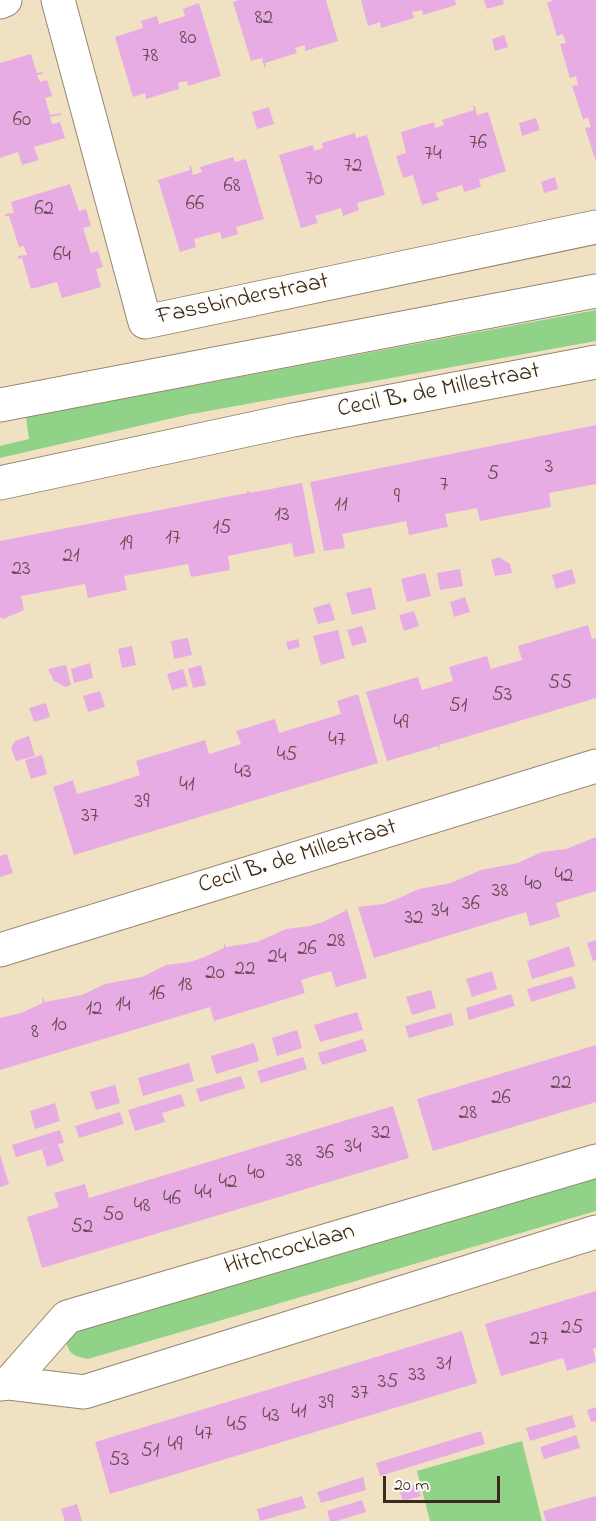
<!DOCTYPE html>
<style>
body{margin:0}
#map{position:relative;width:596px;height:1521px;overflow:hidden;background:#f0e1c3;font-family:"Indie Flower",sans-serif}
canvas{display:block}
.scale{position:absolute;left:383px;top:1476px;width:117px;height:27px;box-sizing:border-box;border:3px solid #3b2a1e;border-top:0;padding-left:8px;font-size:18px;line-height:21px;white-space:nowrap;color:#3b2a1e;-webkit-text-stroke:4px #fdfcf7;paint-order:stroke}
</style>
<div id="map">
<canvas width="596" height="1521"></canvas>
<div class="scale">20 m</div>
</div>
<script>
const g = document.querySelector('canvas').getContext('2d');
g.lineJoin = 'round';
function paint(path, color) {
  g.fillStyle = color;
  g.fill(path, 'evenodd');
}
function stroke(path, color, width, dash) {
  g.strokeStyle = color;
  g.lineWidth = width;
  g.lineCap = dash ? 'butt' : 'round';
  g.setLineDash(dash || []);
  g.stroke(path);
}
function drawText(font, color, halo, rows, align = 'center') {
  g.font = font + ' "Indie Flower",sans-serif';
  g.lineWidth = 4.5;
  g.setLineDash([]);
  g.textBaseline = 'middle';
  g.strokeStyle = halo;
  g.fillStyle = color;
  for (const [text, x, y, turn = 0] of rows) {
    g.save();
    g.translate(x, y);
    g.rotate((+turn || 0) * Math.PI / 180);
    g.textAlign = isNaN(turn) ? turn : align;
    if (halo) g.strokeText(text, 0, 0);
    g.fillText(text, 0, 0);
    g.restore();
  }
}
paint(new Path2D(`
 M596 310V341L186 415 0 458V446L29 439 26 417Z
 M596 1176V1211L88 1359C75 1356 70 1356 66 1342L73 1329Z
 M522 1441 542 1521H430L417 1471Z`), '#91d289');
paint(new Path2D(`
 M238 0H326L338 41 305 51V45L295 48 297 53 265 63 266 67H264L262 58 251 61 233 2Z
 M361 0H455L456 5 423 15 422 10 412 12 414 18 381 28 380 22 368 26Z
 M484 0H503L504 4 487 9Z
 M552 0H596V162L585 128 591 127 588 118 583 119 572 86 578 85 576 76 570 78 560 44 566 43 563 34 557 36 547 2 553 1Z
 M199 3 221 76 188 86 187 81 178 83 179 89 146 99 145 93 133 97 115 37 143 28 141 21 157 16 159 24 185 16 183 9Z
 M504 35 508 47 495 51 492 39Z
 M31 54 37 73 43 72V74L37 75 40 82 47 80 52 96 45 98 50 115 61 113V115L50 117 52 124 60 122 65 138 34 147 39 160 22 165 18 152 0 158V63Z
 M473 106H475L477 115 488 112 506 171 479 180 481 187 464 192 462 185 436 193 439 200 422 205 413 175 403 178 396 156 406 153 401 132 434 122 435 128 444 125 442 120 474 110Z
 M269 107 274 124 257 129 252 112Z
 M536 118 540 130 522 136 519 123Z
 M355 133 356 138 367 135 385 195 357 203 359 210 343 216 341 208 315 216 318 223 301 228 279 155 313 145 314 151 323 148 322 143Z
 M233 157 235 162 246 159 264 219 236 227 238 234 222 239 220 232 194 239 196 247 180 252 158 180 190 170 189 166H191L193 175 202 172 200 167Z
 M555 177 558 189 544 193 541 182Z
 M70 184 79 211 86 209 91 226 83 228 91 253 98 251 103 267 96 269 101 287 62 298 57 282 31 289 22 258 18 259V256L27 255 24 246 19 247 9 216H5V214L14 213 11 202Z
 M596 425V484L549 493 551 507 480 521 477 508 445 514 448 527 409 535 406 521 342 534 345 548 324 551 310 482Z
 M302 483 315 553 294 557 292 543 228 556 230 570 191 577 188 564 124 576 127 590 107 594 88 598 85 584 21 596 24 610 3 619 0 617V541L247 493V491H249L250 493Z
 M499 557 510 564 512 573 495 576 491 560Z
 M460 569 463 586 440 590 437 573Z
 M572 569 576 583 556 589 552 575Z
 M425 573 431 596 407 602 401 579Z
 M371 587 376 609 352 615 346 593Z
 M465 597 470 612 454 617 450 602Z
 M330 603 335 620 318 624 313 608Z
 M414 611 419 626 404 631 399 615Z
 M588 625 592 639 596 638V698L439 745 440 750H439L438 746 387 761 366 692 418 677 422 690 453 681 449 667 487 656 491 669 522 660 518 646Z
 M362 626 367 642 352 646 347 630Z
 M338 630 345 658 321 665 313 636Z
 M188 638 192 655 174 659 171 641Z
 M298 639 300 647 288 650 286 642Z
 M132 646 136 665 122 668 118 649Z
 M90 663 93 678 74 683 71 669Z
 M66 665 71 685 65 687 54 681 48 669Z
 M201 665 206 685 193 688 188 669Z
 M183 669 188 686 172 690 167 674Z
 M100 691 105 707 88 712 83 696Z
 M358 694 378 763 74 855 53 787 73 780 77 794 109 785 140 775 136 761 205 740 209 754 241 744 236 731 275 719 279 733 341 714 337 701Z
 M46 703 50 717 34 722 29 708Z
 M29 736 35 756 16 761 11 748 15 741Z
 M42 755 47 774 31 779 25 760Z
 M596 837V891L556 903 560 917 530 926 526 912 374 958 358 907 384 904 397 899 419 889 451 883 481 870 518 863 542 852 566 849Z
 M7 854 13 873 0 877V856Z
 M347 909 367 978 336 987 331 971 301 980 305 993 214 1021 210 1007 0 1070V1018L21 1013 43 1003 42 998H43L45 1002 82 995 105 984 142 977 166 965 190 962 202 958 224 948V943L226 947 257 942 286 929 310 926 323 922 345 911V910Z
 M596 940V960L593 961 587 943Z
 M569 946 575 966 532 979 527 961Z
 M492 971 497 989 472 997 466 979Z
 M572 976 576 988 531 1002 527 989Z
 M431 990 436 1008 412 1015 406 997Z
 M511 994 515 1006 469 1020 466 1008Z
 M357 1012 363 1030 320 1042 314 1025Z
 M451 1013 454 1025 409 1038 405 1026Z
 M297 1030 302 1048 277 1056 272 1038Z
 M363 1039 367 1051 322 1065 318 1053Z
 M254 1043 259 1061 216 1074 211 1056Z
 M596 1045V1102L433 1151 417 1099Z
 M303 1057 307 1069 261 1083 257 1071Z
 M189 1063 194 1081 143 1096 138 1078Z
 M241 1076 245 1088 200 1102 196 1089Z
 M115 1085 120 1103 96 1110 90 1092Z
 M181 1094 185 1106 162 1113 165 1122 135 1131 128 1110Z
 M55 1103 60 1121 35 1129 30 1111Z
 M393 1106 409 1158 42 1268 27 1217 59 1207 54 1193 85 1184 89 1198Z
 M120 1112 124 1124 79 1138 75 1126Z
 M60 1130 64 1143 58 1144 64 1161 47 1167 42 1150 50 1147 16 1157 12 1145Z
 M0 1155 9 1184 0 1187Z
 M596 1291V1348H593L596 1362 567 1371 563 1358 501 1376 485 1324Z
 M462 1331 477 1383 110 1494 95 1442Z
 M596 1407V1421L591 1422 587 1410Z
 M572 1415 576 1427 530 1441 526 1428Z
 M481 1431 485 1444 380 1476 376 1463Z
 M576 1435 580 1448 544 1459 540 1447Z
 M363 1477 366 1490 321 1503 317 1492Z
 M417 1484 421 1496 403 1501 399 1489Z
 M302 1496 306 1508 260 1521 257 1509Z
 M596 1496V1521H546L543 1511Z
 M362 1500 366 1512 337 1521H330L327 1511Z
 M77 1504 82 1521H65L61 1509Z`), '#e8ace4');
const minor = new Path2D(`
 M58 0 145 322 596 227
 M0 2 5 0
 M0 405 596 291
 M0 483 293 420 596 362
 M0 950 596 766
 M9 1383 67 1317 596 1161
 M0 1384 9 1383 84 1392 596 1232`);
stroke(minor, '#968670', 35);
stroke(minor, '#fff', 33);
drawText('21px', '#664a50', null, [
 ["82",264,20],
 ["80",188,40],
 ["78",150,58],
 ["60",22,122],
 ["76",478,145],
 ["74",433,156],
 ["72",353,168],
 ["70",314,181],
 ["68",232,188],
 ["66",195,206],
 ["62",44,211],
 ["64",62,257],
 ["3",549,469],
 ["5",493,476],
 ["7",444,487],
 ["9",397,499],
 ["11",341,507],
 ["13",282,517],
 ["15",222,530],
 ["17",173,540],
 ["19",126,546],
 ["21",71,558],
 ["23",21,571],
 ["55",560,685],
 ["53",502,697],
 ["51",458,708],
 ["49",401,725],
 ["47",337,742],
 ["45",287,757],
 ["43",243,774],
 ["41",187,787],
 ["39",142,804],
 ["37",90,818],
 ["42",564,878],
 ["40",533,886],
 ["38",500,893],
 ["36",471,906],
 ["34",440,913],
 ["32",414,920],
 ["28",336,943],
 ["26",307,951],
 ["24",277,959],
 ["22",245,971],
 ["20",215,975],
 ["18",185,987],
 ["16",157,996],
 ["14",123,1007],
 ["12",94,1011],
 ["10",59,1027],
 ["8",35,1034],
 ["22",561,1085],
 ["26",501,1100],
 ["28",468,1115],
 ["32",381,1135],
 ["34",353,1149],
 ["36",325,1155],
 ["38",294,1163],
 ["40",256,1175],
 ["42",228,1184],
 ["44",203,1195],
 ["46",172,1201],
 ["48",142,1208],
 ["50",113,1217],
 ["52",82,1229],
 ["25",572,1330],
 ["27",539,1341],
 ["31",444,1366],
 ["33",417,1377],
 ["35",388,1384],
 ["37",360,1395],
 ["39",326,1405],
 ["41",299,1414],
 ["43",271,1418],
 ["45",237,1427],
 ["47",204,1436],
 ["49",175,1447],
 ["51",150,1453],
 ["53",119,1462]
]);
drawText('24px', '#3b2a1e', '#fdfcf7', [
 ["Fassbinderstraat",243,301,-12],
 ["Cecil B. de Millestraat",439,392,-11],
 ["Cecil B. de Millestraat",298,858,-17],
 ["Hitchcocklaan",290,1251,-16]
]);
</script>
